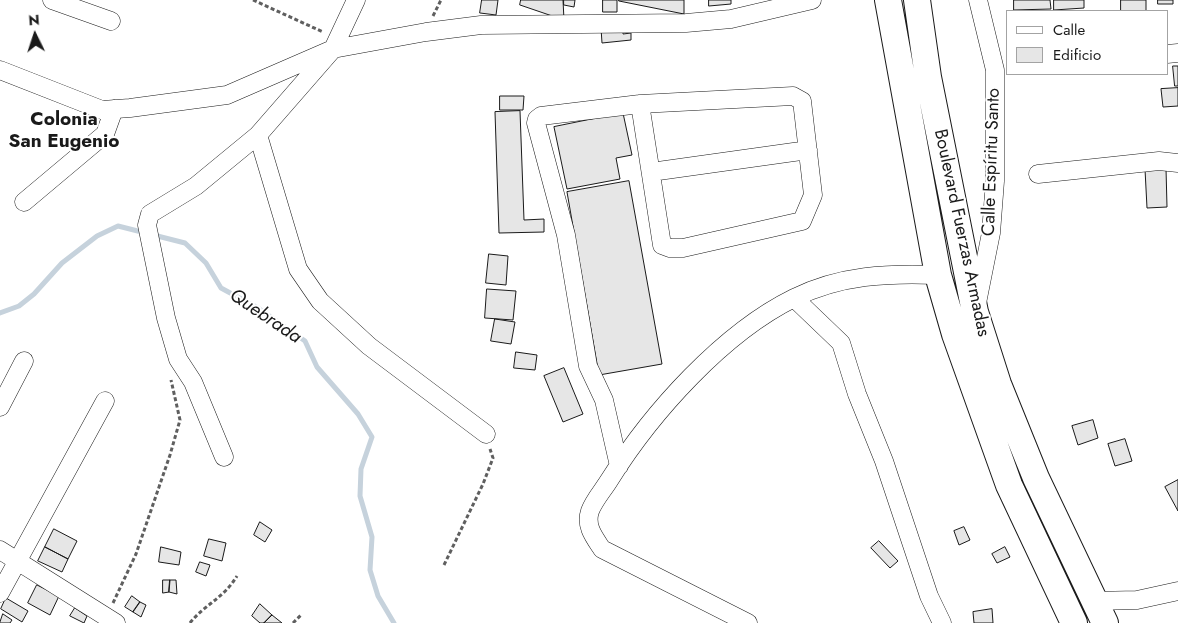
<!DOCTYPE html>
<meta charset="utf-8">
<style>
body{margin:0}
#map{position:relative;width:1178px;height:623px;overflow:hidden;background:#fff;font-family:Jost,sans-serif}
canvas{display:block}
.legend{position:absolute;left:1006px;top:10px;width:162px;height:65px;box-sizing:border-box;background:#fff;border:1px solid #a3a3a3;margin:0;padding:6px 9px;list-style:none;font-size:15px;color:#1a1a1a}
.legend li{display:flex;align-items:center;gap:10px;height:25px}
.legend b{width:25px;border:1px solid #a3a3a3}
.north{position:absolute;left:10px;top:10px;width:50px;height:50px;-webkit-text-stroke:4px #fff;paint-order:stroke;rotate:356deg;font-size:14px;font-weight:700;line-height:20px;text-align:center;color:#1a1a1a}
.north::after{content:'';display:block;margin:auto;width:18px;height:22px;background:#1a1a1a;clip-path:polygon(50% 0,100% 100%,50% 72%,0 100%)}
</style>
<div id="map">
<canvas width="1178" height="623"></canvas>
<ul class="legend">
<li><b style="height:6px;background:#fff"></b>Calle</li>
<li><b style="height:14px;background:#e6e6e6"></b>Edificio</li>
</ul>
<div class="north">N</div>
</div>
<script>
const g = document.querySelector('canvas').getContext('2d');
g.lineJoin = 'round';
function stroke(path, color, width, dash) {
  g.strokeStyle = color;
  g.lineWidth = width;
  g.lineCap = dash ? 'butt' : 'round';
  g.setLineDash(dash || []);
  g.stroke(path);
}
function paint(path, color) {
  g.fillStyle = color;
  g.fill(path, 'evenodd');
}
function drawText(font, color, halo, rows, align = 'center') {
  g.font = font + ' Jost,sans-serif';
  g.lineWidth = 4;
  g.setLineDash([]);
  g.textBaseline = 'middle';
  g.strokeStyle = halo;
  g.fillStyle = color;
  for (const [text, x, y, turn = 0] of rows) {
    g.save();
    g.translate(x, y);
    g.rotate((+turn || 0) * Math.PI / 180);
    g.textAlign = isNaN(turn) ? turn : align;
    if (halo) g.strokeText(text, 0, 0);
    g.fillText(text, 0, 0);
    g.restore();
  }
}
stroke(new Path2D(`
 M0 313 19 306 34 294 62 263 97 236 118 226 185 243 206 263 221 288 258 308 305 341 317 367 358 414 372 437 361 469 360 496 372 537 370 570 378 596 394 623`), '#c6d2dc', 5);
const building = new Path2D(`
 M482 0H498L496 15 480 13Z
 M521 0H563L564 20 520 5Z
 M564 0H575L574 7 564 5Z
 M603 0H617V12H603Z
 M619 0H684V14L619 1Z
 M709 0H731V4L709 6Z
 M1014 0H1050L1051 9 1014 10Z
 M1054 0H1084V8L1054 10Z
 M1121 0H1146V11H1121Z
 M1158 0H1173V4H1158Z
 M623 26V34L631 33V40L602 43 601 28Z
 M1173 66H1178V86H1175Z
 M1178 88V106L1163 107 1161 89Z
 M500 96H524L523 110H500Z
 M520 111 524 220 544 219V232L499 233 495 112Z
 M623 113 632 155 616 158 620 179 567 189 554 127Z
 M1166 168 1167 207 1147 208 1145 169Z
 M629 181 662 364 599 375 567 192Z
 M489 254 508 256 506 285 486 283Z
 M487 289 516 291 513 320 485 318Z
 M495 319 515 322 511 344 491 341Z
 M516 352 537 355 535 370 514 368Z
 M564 368 583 414 563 422 544 376Z
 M1093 420 1098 438 1078 445 1072 426Z
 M1125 439 1132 461 1115 466 1108 444Z
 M1178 480V511L1165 487Z
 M260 522 272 530 265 542 254 535Z
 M964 527 970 540 959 545 954 531Z
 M54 529 77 541 68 559 45 547Z
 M209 539 226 543 222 561 204 556Z
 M879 541 898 561 890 568 871 548Z
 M45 547 68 559 62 572 38 561Z
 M161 547 181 552 179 565 159 562Z
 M1005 547 1010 557 997 563 992 554Z
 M200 562 210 565 206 576 196 572Z
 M163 580H170L169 592 163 593Z
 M170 580H176L177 594 169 592Z
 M37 585 59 596 50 615 28 603Z
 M132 596 140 602 133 612 125 607Z
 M6 598 28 611 22 622 1 609Z
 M140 602 146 605 141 617 133 612Z
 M260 604 272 615 264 623H260L252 616Z
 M75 608 87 616 84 623 70 616Z
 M992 609 993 623H974L973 612Z
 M3 614 12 620 10 623H0Z
 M272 615 282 623H264Z`);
paint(building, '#e6e6e6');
stroke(building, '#1a1a1a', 1);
const minor = new Path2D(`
 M52 0 111 21
 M1167 54 1178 53
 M0 70 102 110 130 108 227 95 333 49 426 32 481 25 686 23 731 19 812 0
 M258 135 298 269 320 301 369 346 486 434
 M651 172 808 150
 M1038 174 1159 161 1178 163
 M24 202 105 134 114 109
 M794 298 841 343 857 394 884 461 929 596 942 623
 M977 303 991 233 995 181V70L978 0
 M0 407 24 361
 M224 457 193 382 178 359 166 318 147 225 150 214 196 186 258 135 333 49 356 0
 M619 466 604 400 588 366 566 235 536 123 537 119 541 116 640 104 793 96 802 101 813 195 802 221 683 248H670L662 245 640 104
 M0 550 116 623
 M0 593 105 401
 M1093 601 1137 600 1178 591
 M748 623 602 549C594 537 585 526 590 511 594 500 604 489 610 479 652 412 723 333 794 298 840 275 888 273 938 275`);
const highway = new Path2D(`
 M888 0 938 275 955 334 1009 485 1074 623
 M917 0 928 77 975 312 998 384 1036 478 1105 623`);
stroke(minor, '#1a1a1a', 19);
stroke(highway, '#1a1a1a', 28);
stroke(new Path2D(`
 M253 0 323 32
 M433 16 441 0
 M444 565 483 484 493 458 490 449
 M113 603 136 554 170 455 180 420 171 380
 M190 623C205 604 223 599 237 576
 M293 623 301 615`), '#5f5f5f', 3, [4, 2.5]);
stroke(minor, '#fff', 18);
stroke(highway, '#fff', 26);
drawText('18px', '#1a1a1a', '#fff', [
 ["Calle Espíritu Santo",992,162,-88],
 ["Boulevard Fuerzas Armadas",961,233,78]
]);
drawText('bold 19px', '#1a1a1a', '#fff', [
 ["Colonia",64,120],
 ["San Eugenio",64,142]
]);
drawText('italic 19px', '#1a1a1a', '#fff', [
 ["Quebrada",265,317,34]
]);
</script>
